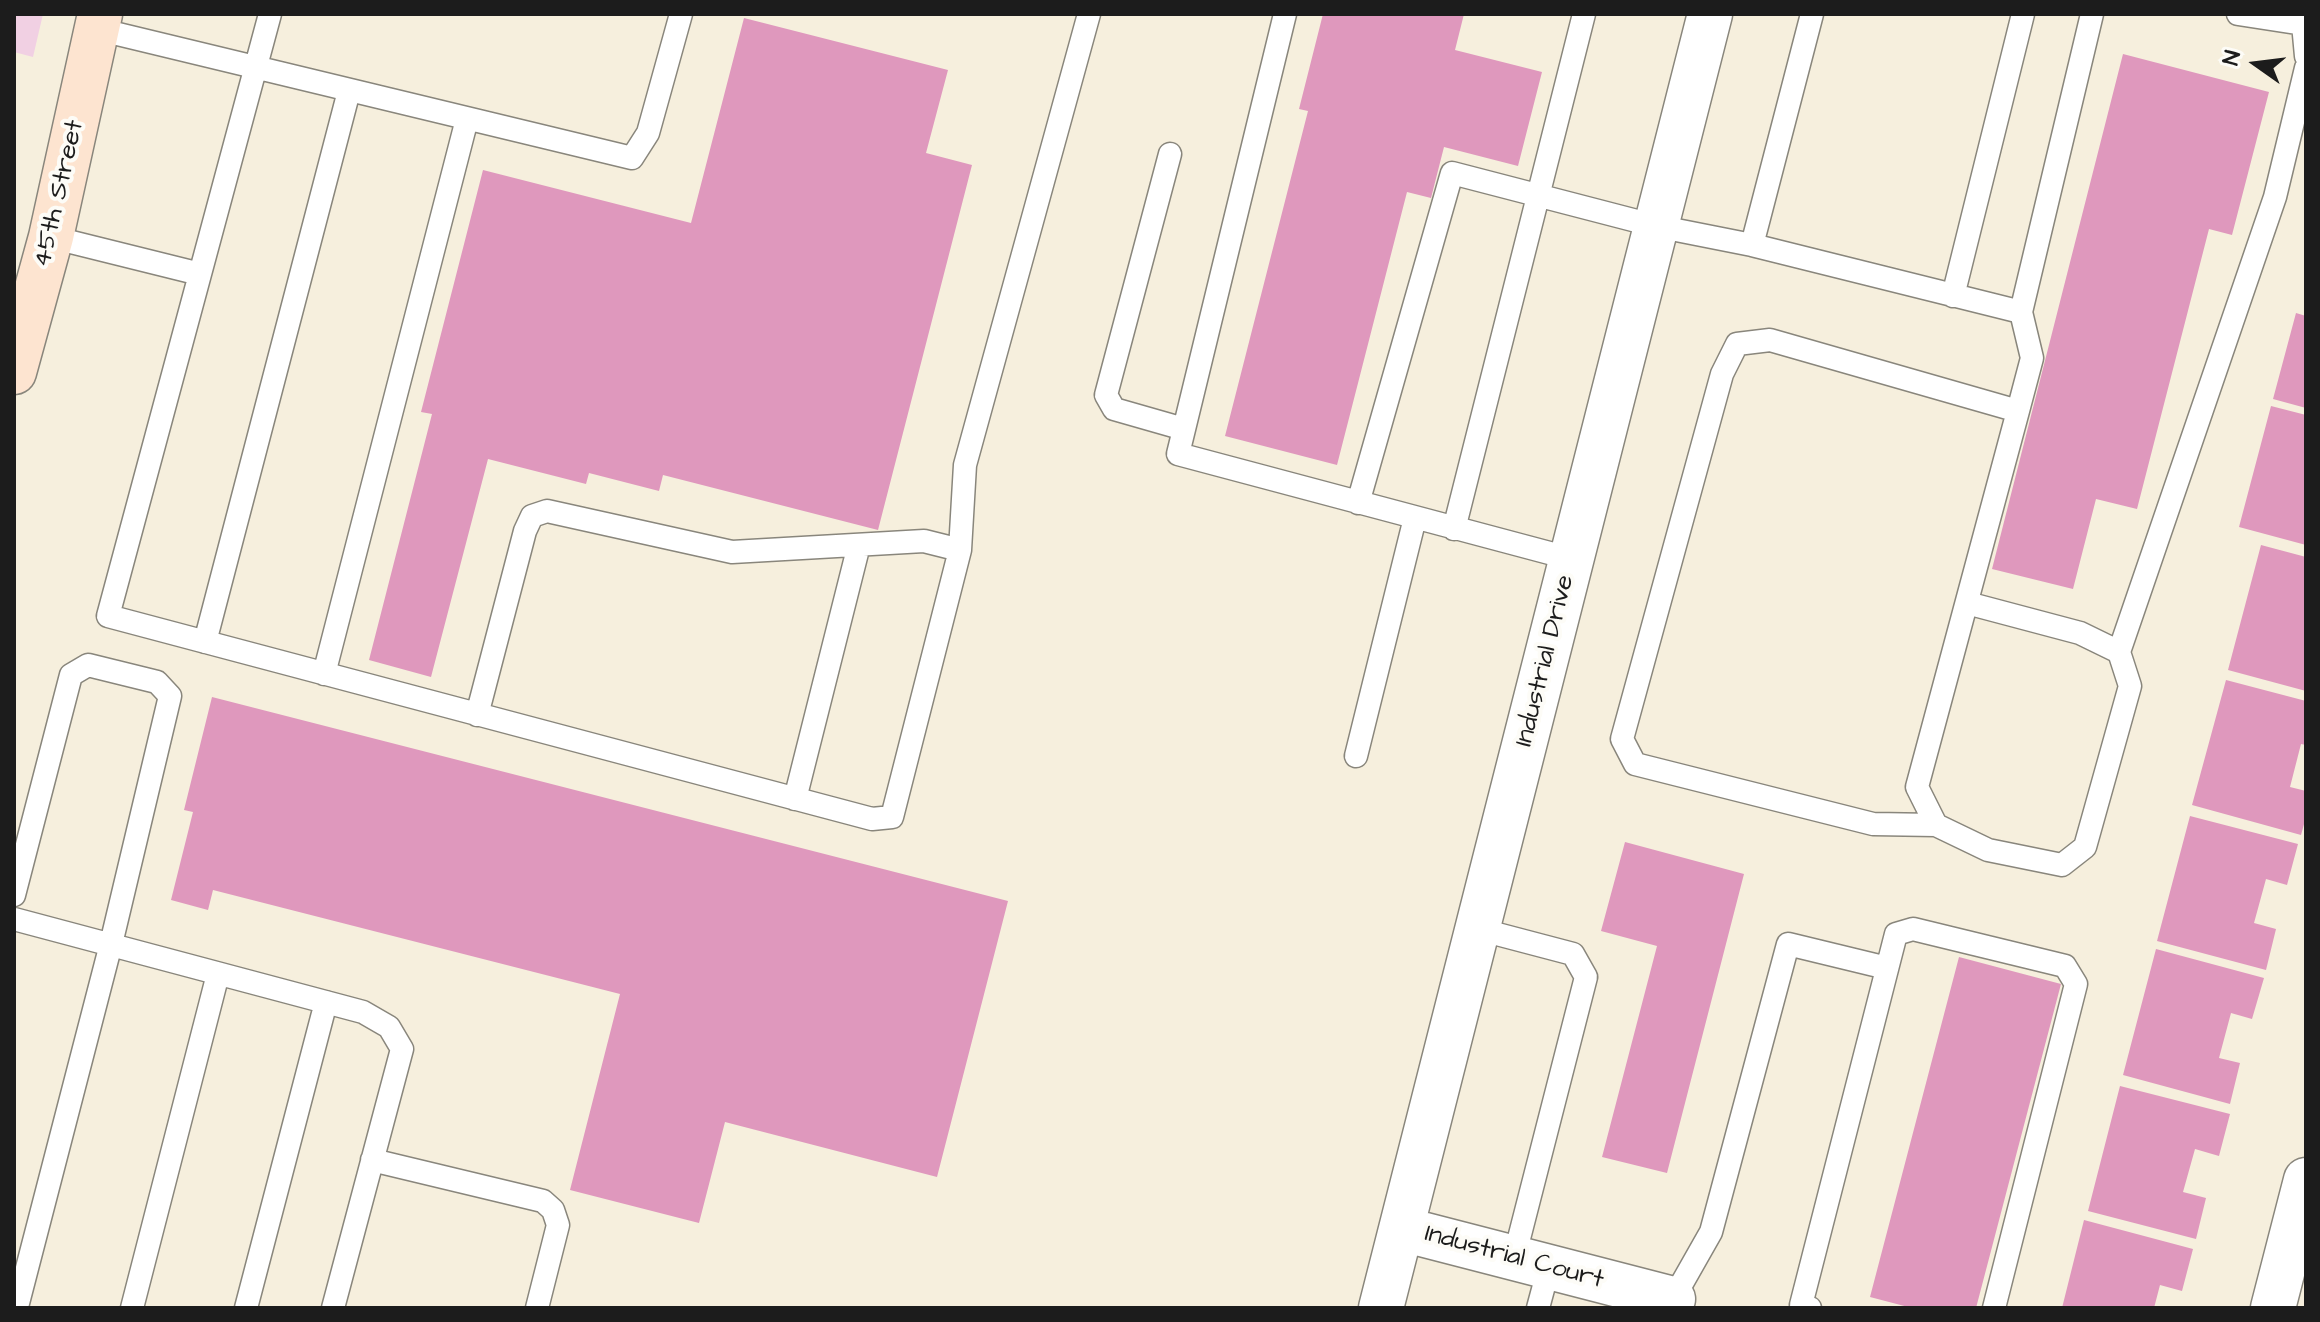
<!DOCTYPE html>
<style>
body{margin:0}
#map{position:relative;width:2320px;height:1322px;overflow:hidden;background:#f6efdd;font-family:"Architects Daughter",sans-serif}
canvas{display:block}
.frame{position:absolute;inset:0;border:16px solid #1c1c1c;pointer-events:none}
.north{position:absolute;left:2216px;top:24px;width:80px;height:80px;-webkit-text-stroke:6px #fdfcf7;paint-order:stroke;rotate:284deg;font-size:22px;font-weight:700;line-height:32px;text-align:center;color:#1c1c1c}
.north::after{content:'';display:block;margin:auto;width:28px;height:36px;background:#1c1c1c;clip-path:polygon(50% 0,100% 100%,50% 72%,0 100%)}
</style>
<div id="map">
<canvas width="2320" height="1322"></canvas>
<div class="frame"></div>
<div class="north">N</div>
</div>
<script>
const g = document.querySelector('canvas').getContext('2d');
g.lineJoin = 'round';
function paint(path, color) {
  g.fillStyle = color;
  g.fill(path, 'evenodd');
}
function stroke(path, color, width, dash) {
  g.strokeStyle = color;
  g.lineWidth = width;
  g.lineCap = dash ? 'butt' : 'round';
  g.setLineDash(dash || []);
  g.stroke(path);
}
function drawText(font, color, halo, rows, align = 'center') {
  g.font = font + ' "Architects Daughter",sans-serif';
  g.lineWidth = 8;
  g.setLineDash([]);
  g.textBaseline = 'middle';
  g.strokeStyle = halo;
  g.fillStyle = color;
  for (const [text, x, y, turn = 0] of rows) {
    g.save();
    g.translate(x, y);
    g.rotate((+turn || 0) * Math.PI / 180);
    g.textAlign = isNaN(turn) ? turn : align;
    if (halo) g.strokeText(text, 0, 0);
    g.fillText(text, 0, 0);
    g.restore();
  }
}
paint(new Path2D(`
 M14 14H43L33 57 14 52Z`), '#f1d0e3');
paint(new Path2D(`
 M1323 14H1464L1455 50 1542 72 1518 166 1444 147 1431 198 1407 192 1337 465 1225 436 1308 111 1299 109Z
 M744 18 948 70 926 153 972 165 878 530 663 475 659 491 589 473 586 484 488 459 431 677 369 660 432 414 421 412 483 170 691 223Z
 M2123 54 2269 92 2232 235 2209 229 2137 509 2096 499 2073 589 1992 569Z
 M2296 313 2306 316V408L2273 399Z
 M2271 406 2306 415V545L2239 527Z
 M2261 545 2306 557V691L2228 670Z
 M2226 680 2306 701V745L2301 744 2290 787 2306 791V817L2301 835 2192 805Z
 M212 697 1008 901 937 1177 725 1122 699 1223 570 1190 620 994 213 890 208 910 171 900 193 812 184 810Z
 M2190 816 2298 844 2287 885 2266 879 2254 923 2276 929 2266 970 2157 941Z
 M1625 842 1744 874 1667 1173 1602 1157 1657 946 1601 931Z
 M2156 949 2264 978 2252 1019 2231 1013 2219 1058 2240 1063 2230 1104 2123 1075Z
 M1959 957 2061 984 1976 1308H1912L1870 1297Z
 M2120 1086 2230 1114 2219 1156 2195 1149 2183 1192 2206 1198 2196 1239 2088 1211Z
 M2084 1220 2193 1249 2182 1291 2160 1285 2154 1308H2062Z`), '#df98bd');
const lane = new Path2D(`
 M270 14 108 616 872 819 892 817 960 550 965 465 1089 14
 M1285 14 1178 454 1572 559
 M2238 14 2303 24 2306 56
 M97 29 632 158 648 133 681 14
 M1170 154 1106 395 1114 409 1184 429
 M51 237 200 274
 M1752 245 1812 14
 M1953 296 2023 14
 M1358 503 1452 173 1656 226 1752 245 2021 312 2092 14
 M1454 529 1584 14
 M1967 603 2080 633 2119 652 2130 686 2085 847 2062 865 1988 850 1936 825 1917 787 2018 411 2032 358 2021 312
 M205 642 349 91
 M2119 652 2275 197 2306 68
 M324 674 467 119
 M477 715 525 531 532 516 547 511 732 552 924 541 960 550
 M1356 756 1415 518
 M795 799 859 545
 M1936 825 1873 824 1635 764 1622 739 1722 374 1737 344 1770 340 2018 411
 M14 895 71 675 88 665 157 682 170 696 111 944 18 1303
 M14 919 363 1012 389 1027 402 1049 333 1308
 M1478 929 1573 954 1586 977 1514 1258
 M372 1160 543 1201 553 1210 558 1225 537 1308
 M1673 1299 1711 1232 1788 944 1887 968
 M132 1308 218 974
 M246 1308 326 1002
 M1538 1308 1549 1267
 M1810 1308 1801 1305 1896 934 1913 929 2065 966 2076 984 1994 1308`);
const street = new Path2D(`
 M1402 1229 1673 1299
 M1381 1308 1710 14
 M2273 1308 2306 1180`);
const secondary = new Path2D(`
 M14 372 51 237 100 14`);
stroke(lane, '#89867c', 25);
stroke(street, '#89867c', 47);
stroke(secondary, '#89867c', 47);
stroke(lane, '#fff', 22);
stroke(street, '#fff', 44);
stroke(secondary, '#fde4d0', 44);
drawText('26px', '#1c1c1c', '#fdfcf7', [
 ["45th Street",60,194,-77],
 ["Industrial Drive",1546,661,-76],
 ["Industrial Court",1514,1258,15]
]);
</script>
